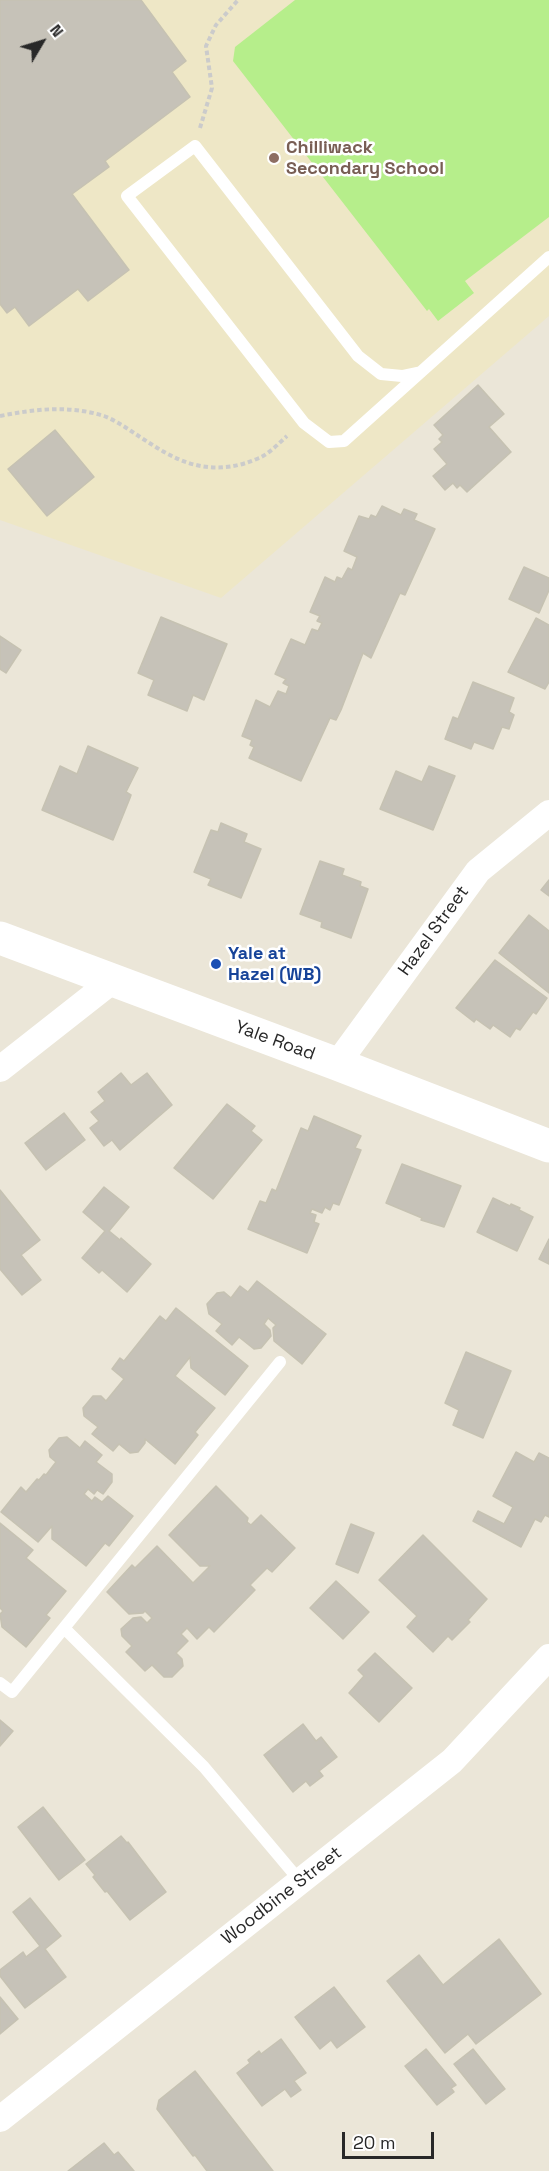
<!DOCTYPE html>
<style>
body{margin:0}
#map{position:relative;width:549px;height:2171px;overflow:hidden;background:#ebe6d8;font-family:"Space Grotesk",sans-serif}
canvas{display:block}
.north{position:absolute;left:12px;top:12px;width:60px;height:60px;-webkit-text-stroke:4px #fff;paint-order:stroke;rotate:52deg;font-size:16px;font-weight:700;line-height:24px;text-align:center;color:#282828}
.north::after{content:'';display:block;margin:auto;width:21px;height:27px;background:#282828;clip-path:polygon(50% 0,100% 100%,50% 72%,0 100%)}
.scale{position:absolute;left:342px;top:2132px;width:92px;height:27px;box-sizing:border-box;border:3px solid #282828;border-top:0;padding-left:8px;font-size:18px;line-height:21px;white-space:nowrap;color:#282828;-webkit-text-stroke:4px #fff;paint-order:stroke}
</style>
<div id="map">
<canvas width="549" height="2171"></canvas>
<div class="north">N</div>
<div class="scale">20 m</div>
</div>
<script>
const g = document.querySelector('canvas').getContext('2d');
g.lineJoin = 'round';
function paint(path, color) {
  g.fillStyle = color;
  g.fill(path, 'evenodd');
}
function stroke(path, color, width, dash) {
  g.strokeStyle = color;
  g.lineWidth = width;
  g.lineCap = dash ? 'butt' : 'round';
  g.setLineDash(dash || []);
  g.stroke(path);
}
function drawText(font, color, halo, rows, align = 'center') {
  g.font = font + ' "Space Grotesk",sans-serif';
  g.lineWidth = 5;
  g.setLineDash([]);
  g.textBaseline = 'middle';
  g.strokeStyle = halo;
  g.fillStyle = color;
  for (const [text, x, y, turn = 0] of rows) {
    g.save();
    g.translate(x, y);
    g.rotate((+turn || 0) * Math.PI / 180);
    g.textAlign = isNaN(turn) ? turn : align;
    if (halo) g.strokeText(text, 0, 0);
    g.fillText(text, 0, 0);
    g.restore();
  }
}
paint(new Path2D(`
 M0 0H549V316L221 598 0 520Z`), '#eee7c6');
paint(new Path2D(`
 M295 0H549V217L465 281 474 293 438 321 429 309 427 311 233 61 235 47Z`), '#b6ee8b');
const building = new Path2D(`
 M0 0H141L186 61 172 72 190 97 105 161 109 167 72 194 129 270 88 301 78 289 29 326 15 307 7 313 0 304Z
 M478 385 504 414 489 427 511 452 467 492 460 485 457 488 453 483 445 490 433 476 447 464 434 449 442 442 439 439 443 435 434 425Z
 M55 430 94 477 47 516 8 469Z
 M382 506 401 515 404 509 417 514 414 520 435 529 405 595 400 593 371 658 363 653 341 710 336 720 330 718 301 781 249 758 254 747 250 745 252 740 242 736 256 700 270 707 278 691 286 694 289 686 283 683 286 679 275 674 291 639 305 645 312 629 318 631 322 623 317 621 320 616 310 612 325 577 335 582 337 577 342 579 348 568 352 570 357 557 344 551 359 516 369 519 371 515 376 517Z
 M524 567 549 578V590L539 613 509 599Z
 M161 617 227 644 204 700 193 695 187 711 148 695 154 680 138 673Z
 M536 618 549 625V682L545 689 508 672Z
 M0 636 21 650 6 673 0 669Z
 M473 682 514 698 509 712 514 715 509 729 502 727 493 749 474 742 471 749 445 739 453 717 458 719Z
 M88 746 138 768 126 792 131 795 130 798 113 840 42 810 60 766 77 774Z
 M429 766 455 776 433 830 380 809 396 771 422 782Z
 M221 823 247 834 244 842 261 849 241 898 208 885 211 879 194 872 211 830 218 832Z
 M320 861 344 869 342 875 361 882 360 886 368 889 351 938 321 927 322 922 300 914Z
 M549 880V896L541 890Z
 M529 915 549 931V993L499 953Z
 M495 960 547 998 536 1014 533 1012 520 1030 516 1028 510 1037 493 1025 490 1029 476 1019 474 1022 456 1008Z
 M121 1073 131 1085 147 1073 172 1105 120 1150 112 1140 104 1146 90 1128 99 1121 91 1112 105 1101 98 1092Z
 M227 1104 255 1126 251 1131 262 1140 213 1199 174 1168Z
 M64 1113 85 1140 46 1170 25 1143Z
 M314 1116 361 1136 355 1148 361 1150 339 1205 333 1203 330 1210 325 1207 322 1213 312 1209 310 1213 316 1215 314 1222 319 1224 307 1253 248 1229 260 1201 266 1203 272 1189 276 1191 301 1128 308 1131Z
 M402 1164 461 1186 444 1227 421 1220 422 1218 386 1203Z
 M104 1187 129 1207 109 1231 120 1240 121 1238 151 1264 127 1292 102 1270 99 1273 82 1258 105 1231 83 1212Z
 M0 1190 40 1240 21 1255 41 1280 22 1295 0 1269Z
 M493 1198 510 1206 511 1204 520 1208 519 1210 533 1217 517 1251 477 1232Z
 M549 1239V1264L539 1259Z
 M257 1281 326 1334 302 1364 274 1341 273 1328 276 1325 268 1318 264 1324 270 1330 271 1336 261 1348 254 1349 239 1337 232 1345 216 1331 222 1324 209 1314 207 1304 217 1293 224 1292 231 1298 240 1286 248 1292Z
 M176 1308 248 1366 225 1395 191 1368 190 1357 175 1376 215 1408 195 1432 198 1435 175 1464 145 1439V1443L138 1452 130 1453 119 1444 113 1451 92 1434 98 1427 84 1416 83 1408 93 1396H101L106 1401 124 1379 112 1369 120 1358 124 1361 160 1316 166 1321Z
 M466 1352 511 1371 483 1438 453 1425 459 1410 445 1403Z
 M67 1437 80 1448 85 1441 102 1455 96 1462 112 1474V1482L103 1494 97 1490 94 1494 88 1489 84 1494 92 1501 95 1497 102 1502 108 1496 133 1516 109 1546 105 1543 86 1566 52 1539V1526L38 1542 1 1512 21 1487 26 1492 37 1479 39 1480 44 1474 46 1475 56 1462 50 1457 49 1450 59 1438Z
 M516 1452 534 1462 539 1453 549 1458V1517L545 1515 541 1522 535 1519 521 1547 473 1521 478 1511 504 1524 513 1507 493 1496Z
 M216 1486 248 1518 247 1522 251 1525 261 1515 295 1548 272 1572 267 1568 250 1585 255 1590 214 1632 209 1627 197 1639 187 1628 181 1634 188 1641 176 1653 182 1659 183 1666 172 1677H164L152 1665 145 1671 126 1652 132 1646 122 1636 121 1629 133 1618 141 1617 147 1623 152 1618 145 1611 143 1613 129 1614 107 1592 132 1565 135 1568 157 1546 193 1583 210 1566H200L169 1535Z
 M0 1523 33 1550 26 1558 66 1591 46 1615 50 1618 26 1647 2 1627 0 1614 3 1611 0 1608Z
 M351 1524 374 1533 358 1573 336 1564Z
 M423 1535 487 1599 468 1620 470 1622 452 1640 448 1636 433 1652 407 1627 417 1616 379 1580Z
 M336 1581 369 1612 343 1639 310 1608Z
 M375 1653 412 1688 379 1722 349 1693 364 1676 358 1670Z
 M0 1720 13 1731 0 1746Z
 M303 1724 316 1741 321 1737 337 1757 319 1771 323 1776 310 1786 306 1781 293 1792 264 1755Z
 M43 1807 85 1860 59 1880 18 1827Z
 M121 1836 127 1843 128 1842 166 1892 130 1920 107 1891 105 1892 93 1877 95 1875 86 1864Z
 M30 1898 61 1936 45 1949 66 1977 25 2008 0 1976V1970L23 1952 26 1957 40 1946 13 1912Z
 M499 1939 541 1994 476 2044 468 2034 445 2053 387 1981 419 1955 443 1985Z
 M334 1987 365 2027 337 2048 331 2040 320 2049 295 2017Z
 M0 1997 18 2019 0 2034Z
 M281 2039 306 2073 294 2081 301 2090 291 2097 285 2089 262 2106 237 2073 250 2063 248 2060 259 2051 261 2054Z
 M426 2049 456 2085 451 2088 454 2092 437 2105 405 2066Z
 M473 2049 505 2089 486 2104 454 2064Z
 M195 2071 273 2171H207L195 2155 193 2156 157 2109 159 2100Z
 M104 2143 114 2155 118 2152 134 2171H68Z`);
paint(building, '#c6c2b8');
stroke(building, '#c6c2b2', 1.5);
stroke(new Path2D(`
 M200 128 212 88 206 46 216 25 238 0
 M0 416C36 409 69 405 104 416 120 422 136 435 151 444 186 467 218 476 259 458 269 454 279 443 287 436`), '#cbcbcb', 4, [4.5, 3]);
stroke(new Path2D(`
 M421 372 402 376 381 374 358 356 195 146 127 196 304 423 329 442 344 441 549 257
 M64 1628 204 1767 300 1881
 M0 1683 12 1692 280 1362`), '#fff', 12);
stroke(new Path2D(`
 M337 1064 478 871 549 813
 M0 1069 112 981
 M0 2119 452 1761 549 1657`), '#fff', 26);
stroke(new Path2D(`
 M0 938 337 1064 549 1146`), '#fff', 33);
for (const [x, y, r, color] of [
 [274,158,6,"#8d6e63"],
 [216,964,6,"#1a4fb4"]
]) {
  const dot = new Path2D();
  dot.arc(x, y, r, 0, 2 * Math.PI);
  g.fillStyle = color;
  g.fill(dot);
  stroke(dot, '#fff', 2);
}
drawText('bold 18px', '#785e54', '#fff', [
 ["Chilliwack",286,148],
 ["Secondary School",286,169]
], 'left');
drawText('18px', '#282828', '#fff', [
 ["Hazel Street",434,931,-54],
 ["Yale Road",275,1041,20],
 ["Woodbine Street",282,1896,-38]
]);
drawText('bold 18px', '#164399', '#fff', [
 ["Yale at",228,954],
 ["Hazel (WB)",228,975]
], 'left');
</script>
